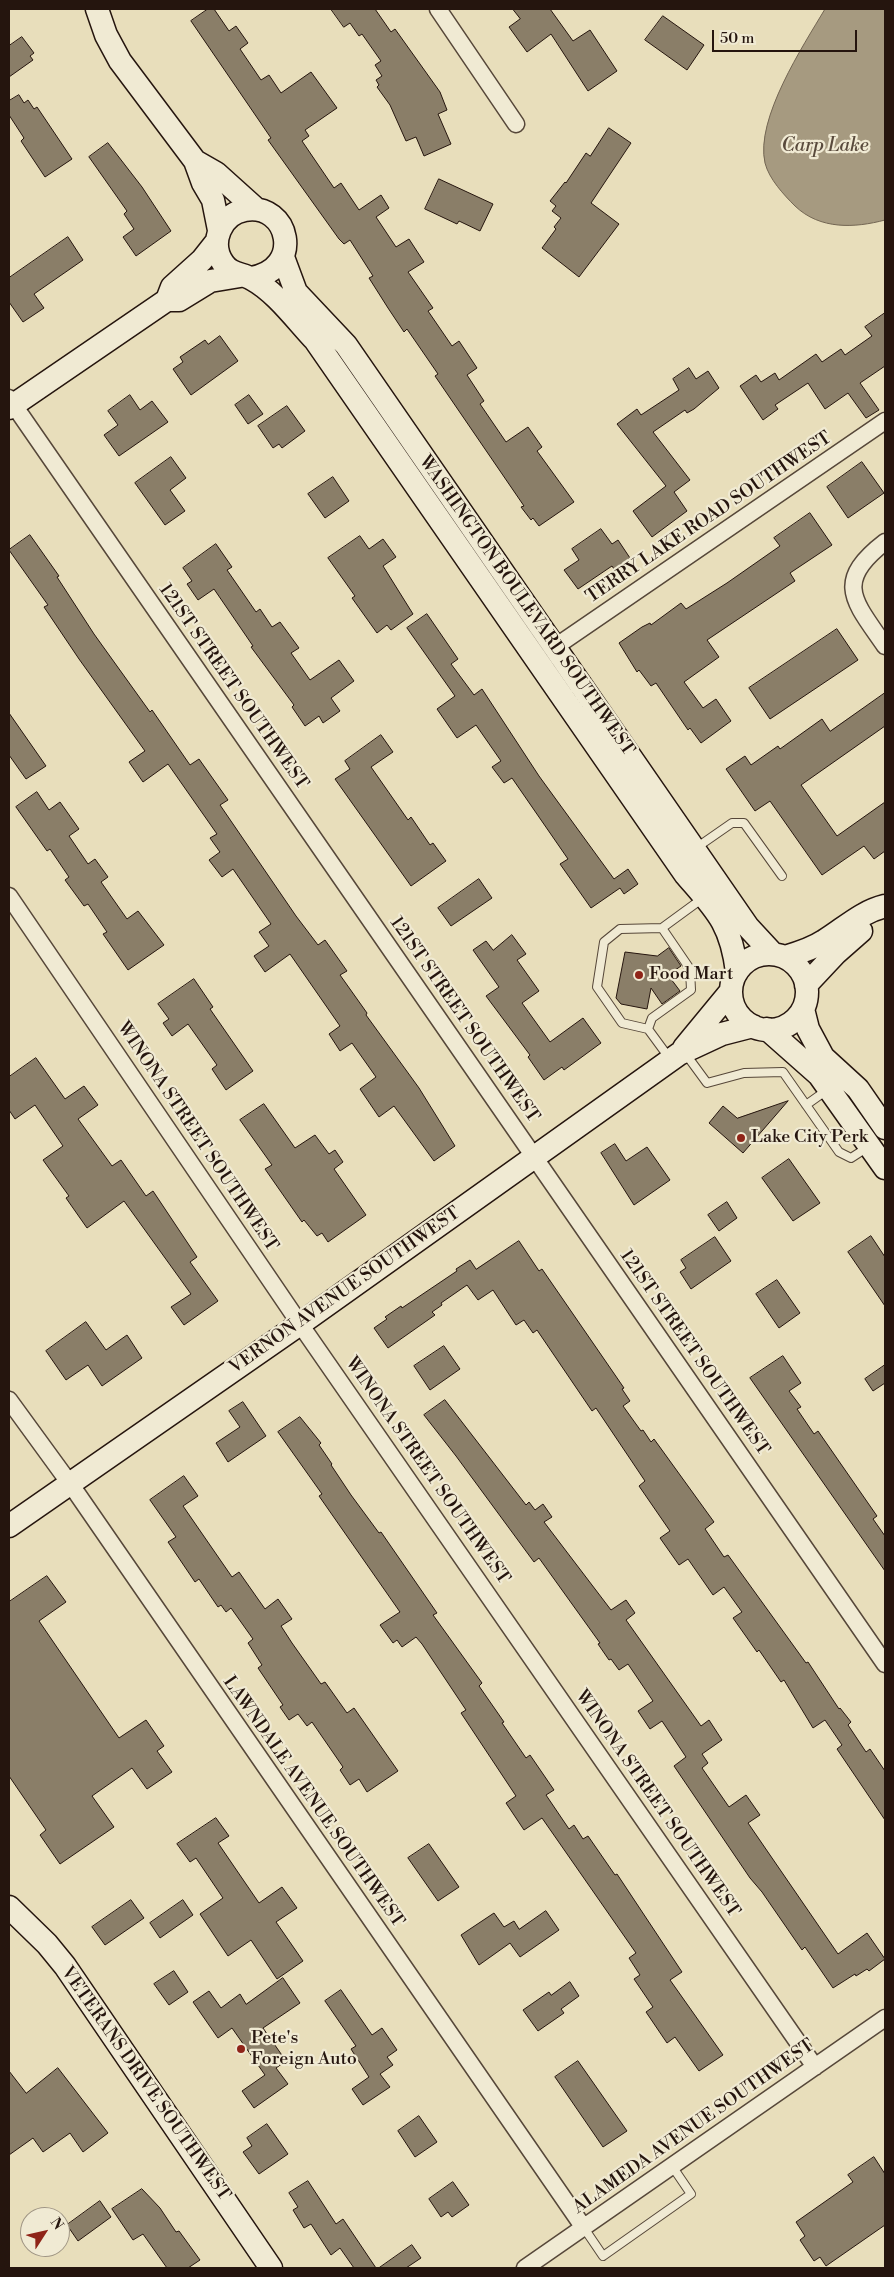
<!DOCTYPE html>
<style>
body{margin:0}
#map{position:relative;width:894px;height:2277px;overflow:hidden;background:#e8debb;font-family:"Libre Bodoni",serif}
canvas{display:block}
.frame{position:absolute;inset:0;border:10px solid #25150e;pointer-events:none}
.north{position:absolute;left:20px;top:2207px;width:50px;height:50px;box-sizing:border-box;background:#f0ead3;border:1px solid #9f9584;border-radius:50%;rotate:55deg;font-size:14px;font-weight:700;line-height:20px;text-align:center;color:#25150e}
.north::after{content:'';display:block;margin:auto;width:18px;height:22px;background:#8f2418;clip-path:polygon(50% 0,100% 100%,50% 72%,0 100%)}
.scale{position:absolute;left:712px;top:30px;width:145px;height:22px;box-sizing:border-box;border:2px solid #25150e;border-top:0;padding-left:6px;font-size:15px;line-height:18px;white-space:nowrap;color:#25150e;-webkit-text-stroke:4px #f0ead3;paint-order:stroke}
</style>
<div id="map">
<canvas width="894" height="2277"></canvas>
<div class="frame"></div>
<div class="north">N</div>
<div class="scale">50 m</div>
</div>
<script>
const g = document.querySelector('canvas').getContext('2d');
g.lineJoin = 'round';
function paint(path, color) {
  g.fillStyle = color;
  g.fill(path, 'evenodd');
}
function stroke(path, color, width, dash) {
  g.strokeStyle = color;
  g.lineWidth = width;
  g.lineCap = dash ? 'butt' : 'round';
  g.setLineDash(dash || []);
  g.stroke(path);
}
function drawText(font, color, halo, rows, align = 'center') {
  g.font = font + ' "Libre Bodoni",serif';
  g.lineWidth = 4.5;
  g.setLineDash([]);
  g.textBaseline = 'middle';
  g.strokeStyle = halo;
  g.fillStyle = color;
  for (const [text, x, y, turn = 0] of rows) {
    g.save();
    g.translate(x, y);
    g.rotate((+turn || 0) * Math.PI / 180);
    g.textAlign = isNaN(turn) ? turn : align;
    if (halo) g.strokeText(text, 0, 0);
    g.fillText(text, 0, 0);
    g.restore();
  }
}
const water = new Path2D(`
 M825 9H885V220C855 228 820 230 795 206 784 195 769 179 765 163 755 119 803 46 825 9Z`);
paint(water, '#a69a80');
stroke(water, '#726552', 1);
const building = new Path2D(`
 M208 9H214L229 31 236 26 248 43 240 49 261 80 269 75 281 93 311 72 337 108 305 130 309 136 302 141 334 188 341 183 359 210 381 195 389 208 376 217 396 247 409 239 424 262 408 272 433 308 428 311 452 346 459 341 477 368 467 375 484 401 480 404 506 442 528 427 542 447 537 451 574 502 539 526 533 518 531 520 521 507 524 506 435 376 438 374 407 329 404 332 388 308 369 278 373 276 350 240 344 244 339 239 268 140 271 138 191 21Z
 M331 9H375L391 32 395 29 440 92 447 110 438 114 451 144 424 156 416 137 406 141 390 105 377 87 379 85 376 80 382 76 375 65 381 61 362 34 359 36 350 23 344 27Z
 M513 9H550L573 41 590 30 617 71 588 91 551 34 527 52 509 27 520 19Z
 M663 16 704 45 687 70 645 40Z
 M22 37 34 53 30 56 33 60 9 77V46Z
 M19 95 24 103 28 100 34 109 37 107 72 159 45 177 21 141 24 138 9 115V101Z
 M609 128 631 143 591 203 619 224 579 277 542 248 556 229 554 227 561 218 552 211 556 206 550 201 565 182 566 183 586 153 590 156Z
 M108 143 142 187 171 231 136 256 123 237 134 229 124 214 127 211 89 157Z
 M439 179 493 204 480 231 459 221 457 224 425 209Z
 M68 237 83 260 34 294 44 308 23 322 9 302V278Z
 M885 313V366L860 383 879 410 866 418 848 393 825 409 808 383 775 405 778 409 763 420 740 386 756 375 761 382 775 373 779 380 816 354 822 362 841 349 845 355 872 336 865 327Z
 M220 336 238 361 191 395 173 369 183 362 180 357 205 340 208 344Z
 M689 368 696 379 708 371 719 388 694 409 687 413 685 410 653 432 690 480 674 492 687 511 652 537 633 511 666 486 617 424 637 409 641 415 679 390 673 379Z
 M130 395 140 410 152 401 168 422 119 456 104 435 118 425 108 411Z
 M249 395 263 414 248 424 235 405Z
 M287 406 305 431 282 448 279 444 273 448 258 426Z
 M171 457 186 478 170 490 185 511 165 525 135 483Z
 M862 462 884 493 848 518 827 487Z
 M333 477 349 501 325 518 308 494Z
 M810 513 832 545 790 573 795 581 707 640 719 657 684 682 703 708 716 699 731 721 701 743 690 728 688 730 656 683 651 686 639 670 637 672 619 643 642 627 650 623 651 625 681 603 686 609 727 583 780 546 774 538Z
 M601 529 612 544 618 540 630 558 614 569 612 566 578 589 564 570 579 560 572 549Z
 M30 535 59 576 57 577 94 634 150 712 152 710 190 765 199 759 228 800 220 805 296 916 318 945 325 940 347 971 340 975 367 1013 366 1015 419 1088 455 1146 434 1161 394 1106 379 1117 360 1089 376 1077 352 1043 340 1051 329 1034 340 1026 290 954 265 972 254 956 269 946 259 932 271 924 233 869 222 877 209 860 220 852 210 838 217 834 168 764 143 782 129 762 145 751 79 659 44 607 48 605 9 550Z
 M360 536 369 549 383 539 396 557 383 566 413 614 391 630 387 625 377 633 352 598 355 596 328 558Z
 M216 544 232 567 227 570 256 612 260 609 272 627 280 622 299 648 291 653 310 680 339 660 354 681 331 698 340 711 323 723 319 716 305 726 292 707 294 705 251 647 253 646 214 589 198 600 187 584 192 581 183 568Z
 M427 614 458 659 451 664 474 695 482 689 539 776 614 879 628 869 638 884 624 894 620 888 591 908 560 864 568 859 512 778 504 783 492 767 501 761 476 725 457 738 437 709 455 696 407 628Z
 M837 629 858 660 770 719 749 688Z
 M885 693V726L801 785 837 836 885 802V851L874 859 864 846 822 875 770 801 755 811 726 769 745 756 751 765 778 746 780 749 822 719 830 731Z
 M9 713 46 766 26 779 9 755Z
 M381 735 393 752 371 767 408 820 411 817 430 845 433 843 446 861 411 886 335 779 350 769 345 761Z
 M37 792 49 810 60 802 79 829 69 836 88 864 95 859 108 877 101 882 127 919 138 911 164 945 128 970 103 934 107 932 88 904 84 906 65 880 69 877 50 849 47 851 16 807Z
 M479 879 492 898 451 926 438 908Z
 M512 935 526 954 517 960 539 991 522 1003 550 1042 583 1018 601 1043 564 1070 562 1067 544 1080 528 1057 530 1055 486 996 499 987 473 950 486 941 493 950Z
 M669 948 681 966 668 975 680 991 662 1004 651 988 647 1009 621 1004 616 998 625 952 657 956Z
 M194 979 213 1007 210 1009 253 1071 226 1090 212 1069 217 1065 188 1024 172 1036 163 1023 169 1019 158 1004Z
 M36 1058 65 1099 84 1086 98 1105 78 1119 112 1166 121 1160 146 1196 153 1191 197 1257 190 1262 218 1301 184 1325 171 1307 191 1294 124 1201 87 1228 66 1198 69 1196 43 1160 63 1146 35 1105 15 1119 9 1110V1077Z
 M788 1101 743 1153 709 1123 723 1106 737 1118Z
 M264 1104 295 1148 315 1135 329 1154 335 1150 343 1162 334 1169 366 1215 328 1242 322 1233 317 1236 304 1220 302 1222 265 1169 272 1165 240 1120Z
 M615 1144 626 1161 647 1147 670 1180 634 1205 601 1153Z
 M789 1159 820 1203 793 1221 762 1178Z
 M727 1202 737 1218 719 1231 708 1215Z
 M871 1236 885 1257V1306L848 1252Z
 M715 1237 731 1261 691 1289 680 1272 686 1268 681 1260Z
 M519 1241 539 1271 542 1269 624 1388 622 1389 630 1401 623 1406 641 1431 643 1430 651 1442 654 1439 714 1522 705 1529 724 1557 728 1555 806 1663 808 1662 839 1709 840 1708 851 1722 848 1725 866 1752 870 1749 885 1771V1820L837 1749 842 1745 825 1720 813 1728 784 1680 781 1682 759 1650 757 1652 733 1618 742 1612 724 1587 713 1595 688 1559 679 1565 660 1538 670 1531 639 1486 645 1481 596 1408 592 1411 537 1330 533 1333 524 1320 516 1325 493 1290 478 1300 467 1285 441 1303 442 1305 432 1312 435 1315 388 1348 374 1328 387 1319 385 1317 401 1306 402 1308 457 1271 456 1269 470 1260 476 1269Z
 M777 1280 800 1313 779 1328 756 1294Z
 M86 1322 106 1350 127 1335 142 1358 102 1386 88 1365 66 1380 46 1351Z
 M444 1346 460 1369 430 1390 414 1366Z
 M783 1356 801 1383 789 1391 801 1407 797 1409 814 1434 818 1431 877 1516 873 1519 885 1536V1571L750 1378Z
 M885 1365V1383L873 1391 865 1379Z
 M445 1400 526 1505 529 1502 535 1510 543 1504 552 1517 544 1522 611 1610 626 1600 635 1613 626 1620 701 1726 709 1720 722 1740 702 1754 708 1763 702 1768 729 1807 746 1795 760 1815 748 1823 838 1954 867 1933 885 1959 869 1971 867 1969 856 1976 855 1974 833 1988 805 1947 802 1950 762 1892 750 1878 674 1766 686 1757 662 1721 650 1729 638 1711 653 1701 628 1664 619 1670 611 1659 609 1660 598 1644 600 1643 539 1558 534 1562 456 1456 424 1415Z
 M243 1402 266 1436 228 1462 216 1443 240 1427 229 1411Z
 M300 1417 321 1443 319 1445 332 1464 331 1465 351 1495 379 1533 381 1532 437 1613 433 1615 482 1683 479 1686 504 1722 502 1723 526 1758 530 1755 554 1790 546 1795 569 1829 574 1825 583 1839 588 1836 615 1875 617 1874 682 1972 670 1980 723 2055 699 2071 675 2037 667 2043 646 2012 653 2007 634 1979 640 1975 629 1958 636 1953 542 1818 524 1830 506 1803 516 1796 461 1713 466 1710 422 1644 416 1637 402 1647 397 1640 393 1643 380 1625 400 1612 319 1496 322 1494 278 1432Z
 M184 1476 198 1496 183 1506 232 1577 239 1572 265 1609 278 1599 292 1619 281 1626 292 1643 321 1684 325 1682 347 1713 354 1708 398 1771 367 1792 359 1779 350 1785 340 1770 343 1767 312 1722 307 1726 298 1714 289 1720 280 1707 283 1705 258 1668 262 1665 248 1643 253 1639 231 1608 226 1612 221 1605 218 1607 199 1579 195 1582 168 1542 176 1537 150 1500Z
 M47 1576 66 1602 39 1621 119 1738 146 1720 164 1746 157 1751 172 1772 147 1789 132 1768 92 1796 114 1827 60 1864 40 1835 46 1830 9 1776V1602Z
 M216 1818 229 1836 218 1843 259 1903 282 1887 297 1908 276 1922 303 1961 277 1979 251 1940 228 1956 200 1914 223 1898 196 1858 190 1862 177 1844Z
 M429 1844 459 1887 438 1901 408 1858Z
 M131 1900 144 1918 105 1945 92 1927Z
 M183 1900 193 1915 160 1938 150 1923Z
 M546 1911 559 1930 520 1957 510 1943 479 1965 461 1935 494 1913 504 1927 514 1921 519 1929Z
 M174 1971 188 1992 169 2005 154 1984Z
 M283 1978 300 2003 263 2028 286 2061 276 2068 288 2084 254 2108 242 2091 265 2075 232 2028 218 2038 193 2002 209 1991 221 2008 240 1994 246 2004Z
 M570 1982 579 1996 561 2009 564 2013 538 2031 523 2010 549 1992 551 1995Z
 M341 1990 372 2035 382 2028 397 2050 387 2057 393 2065 380 2074 390 2087 363 2105 352 2089 369 2077 351 2049 356 2046 325 2001Z
 M578 2061 627 2131 603 2147 555 2077Z
 M58 2068 108 2133 83 2152 70 2133 43 2152 33 2138 9 2155V2071L26 2093Z
 M419 2116 437 2142 415 2157 398 2131Z
 M267 2124 288 2154 259 2174 243 2152 252 2146 247 2138Z
 M874 2157 885 2174V2225L826 2266 820 2257 814 2261 800 2240 805 2236 796 2222 853 2182 848 2175Z
 M308 2181 336 2224 343 2219 376 2268H354L340 2248 331 2255 311 2224 304 2228 293 2210 298 2207 289 2193Z
 M453 2182 469 2205 452 2217 448 2212 441 2217 429 2199Z
 M142 2189 160 2208 176 2232 179 2231 200 2260 188 2268H167L143 2234 133 2240 112 2209Z
 M100 2201 111 2217 78 2241 67 2225Z
 M412 2245 421 2258 406 2268H379Z`);
paint(building, '#8a7e68');
stroke(building, '#25150e', 1);
const lane = new Path2D(`
 M696 848 732 823H744L782 876
 M648 1029 652 1018 691 990 690 969 662 928
 M685 1053 707 1083 744 1073 783 1072 839 1152 851 1158 868 1147
 M670 1059 648 1029 622 1023 597 987 604 942 620 929 662 928 703 898
 M806 1105 827 1090
 M584 2228 603 2256 691 2194 672 2166`);
const street = new Path2D(`
 M438 9 516 124
 M9 398 885 1664
 M885 542C833 582 854 601 885 646
 M555 647 885 421
 M9 896 300 1324 815 2067
 M9 1400 76 1492 584 2228
 M525 2268 885 2018`);
const secondary = new Path2D(`
 M97 9 106 35 120 61 195 161 203 183 213 200 219 230
 M195 161 216 173 256 209
 M283 257 296 292 346 345 748 927 773 954
 M251 278C305 269 289 202 245 210 221 214 209 243 223 263 231 275 242 273 252 279 276 292 296 320 315 340L685 874C716 910 731 923 737 972
 M167 300H179L210 281 240 276
 M9 408 167 300 172 287 202 260 217 241
 M731 992a38 38 0 1 1 76 0a38 38 0 1 1-76 0Z
 M785 957C799 953 812 949 824 941 845 928 861 912 885 906
 M806 985 836 953 861 931
 M803 1009 808 1029 823 1057 858 1089 885 1128
 M767 1029 819 1075 885 1168
 M684 1048 731 991
 M9 1526 300 1324 679 1054 722 1034 753 1026
 M9 1907 47 1944 65 1966 271 2268`);
stroke(lane, '#564739', 10);
stroke(street, '#564739', 19);
stroke(secondary, '#25150e', 25);
stroke(lane, '#f0ead3', 8);
stroke(street, '#f0ead3', 16);
stroke(secondary, '#f0ead3', 22);
for (const [x, y, r, color] of [
 [639,975,5,"#8f2418"],
 [741,1138,5,"#8f2418"],
 [241,2049,5,"#8f2418"]
]) {
  const dot = new Path2D();
  dot.arc(x, y, r, 0, 2 * Math.PI);
  g.fillStyle = color;
  g.fill(dot);
  stroke(dot, '#f0ead3', 2);
}
drawText('18px', '#25150e', '#f0ead3', [
 ["TERRY LAKE ROAD SOUTHWEST",709,518,-34],
 ["WASHINGTON BOULEVARD SOUTHWEST",526,606,55],
 ["121ST STREET SOUTHWEST",233,687,55],
 ["121ST STREET SOUTHWEST",464,1020,55],
 ["WINONA STREET SOUTHWEST",197,1137,56],
 ["VERNON AVENUE SOUTHWEST",345,1291,-35],
 ["121ST STREET SOUTHWEST",694,1353,55],
 ["WINONA STREET SOUTHWEST",427,1471,55],
 ["LAWNDALE AVENUE SOUTHWEST",313,1802,55],
 ["WINONA STREET SOUTHWEST",657,1804,55],
 ["VETERANS DRIVE SOUTHWEST",145,2084,55],
 ["ALAMEDA AVENUE SOUTHWEST",694,2127,-35]
]);
drawText('18px', '#25150e', '#f0ead3', [
 ["Food Mart",649,975],
 ["Lake City Perk",751,1138],
 ["Pete's",251,2039],
 ["Foreign Auto",251,2060]
], 'left');
drawText('italic 19px', '#594a3c', '#f0ead3', [
 ["Carp Lake",825,146]
]);
</script>
